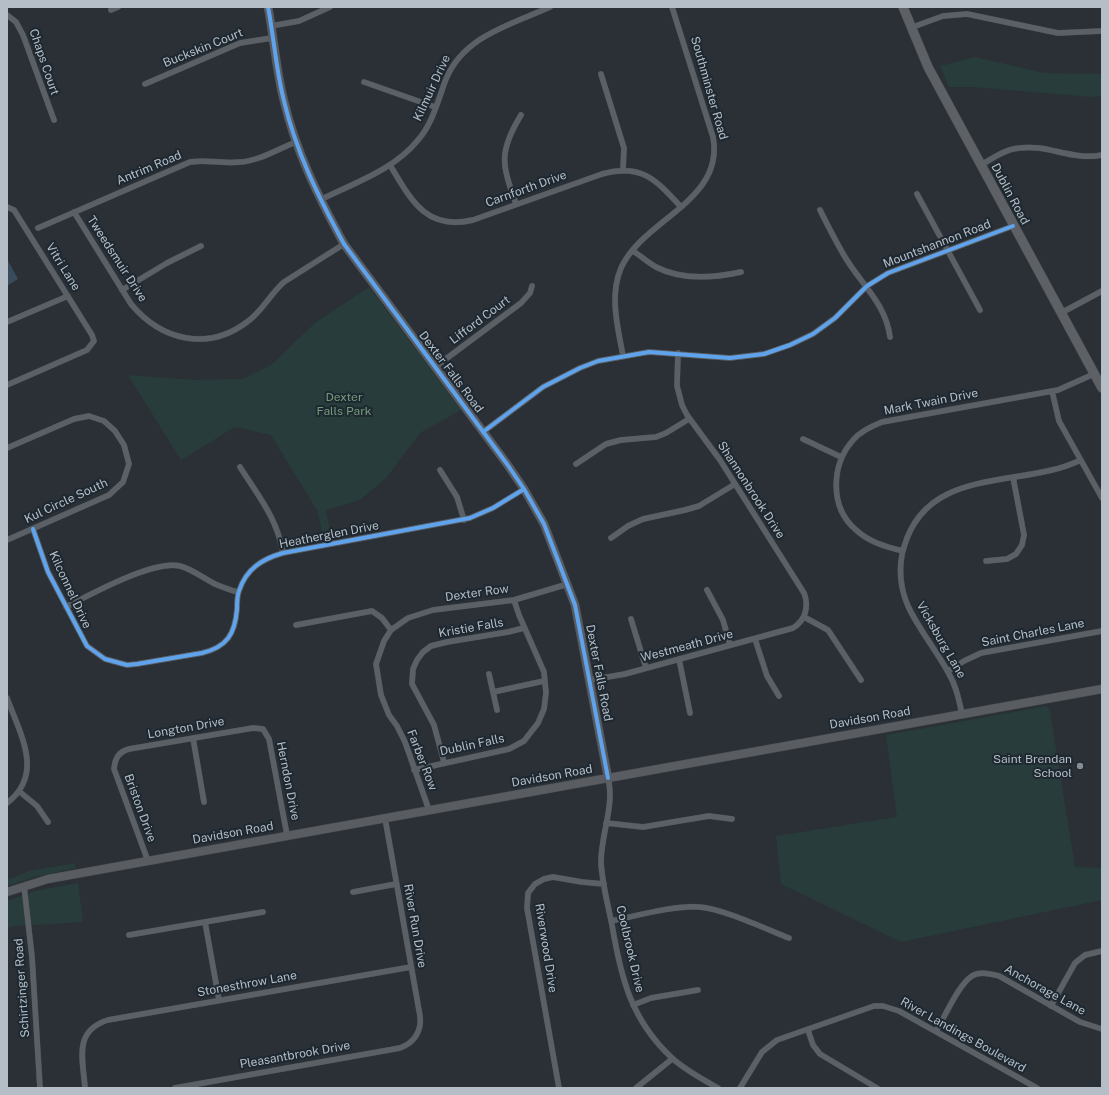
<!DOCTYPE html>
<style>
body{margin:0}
#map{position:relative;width:1109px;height:1095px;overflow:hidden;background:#2a3036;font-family:"Public Sans",sans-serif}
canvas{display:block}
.frame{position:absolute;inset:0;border:8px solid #b5bec7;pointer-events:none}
</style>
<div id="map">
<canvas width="1109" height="1095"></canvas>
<div class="frame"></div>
</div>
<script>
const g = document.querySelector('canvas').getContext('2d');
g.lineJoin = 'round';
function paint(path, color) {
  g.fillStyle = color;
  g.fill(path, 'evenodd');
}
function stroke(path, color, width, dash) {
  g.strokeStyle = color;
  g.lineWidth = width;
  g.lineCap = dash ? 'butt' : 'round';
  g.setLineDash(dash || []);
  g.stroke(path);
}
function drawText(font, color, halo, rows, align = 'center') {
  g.font = font + ' "Public Sans",sans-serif';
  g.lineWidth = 4;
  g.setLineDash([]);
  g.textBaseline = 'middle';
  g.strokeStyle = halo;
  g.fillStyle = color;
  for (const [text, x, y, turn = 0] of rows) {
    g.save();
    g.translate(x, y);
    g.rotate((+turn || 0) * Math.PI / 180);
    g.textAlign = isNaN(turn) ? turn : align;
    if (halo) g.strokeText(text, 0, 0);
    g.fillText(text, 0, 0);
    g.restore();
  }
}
paint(new Path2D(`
 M975 57 1044 73 1102 74V96L1091 97 973 87H949L940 66Z
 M369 287 461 410 420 433 386 478 360 500 326 510 332 541 324 543 318 512 271 435 235 427 181 460 128 375 196 380 242 379 271 365 316 322Z
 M1047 706 1050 712 1075 867 1102 868V900L901 942 781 884 776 836 897 817 886 735Z
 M75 863 76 868 38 876 7 886V880L29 871Z
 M78 883 83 922 15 926 7 928V901L35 891Z`), '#283c3c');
paint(new Path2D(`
 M7 259 18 279 7 286Z`), '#394c5e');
const street = new Path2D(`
 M111 10 118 7
 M7 15 16 22 23 35 54 120
 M271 26 299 21 330 7
 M910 28 943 16 967 14 1058 33 1102 31
 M601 74 624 148 623 170
 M364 82 435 107
 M145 84 240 43 272 38
 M390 165C411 200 426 231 473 220L602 174C642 163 656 180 681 207
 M981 165C993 158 1005 149 1020 148 1046 144 1074 161 1102 155
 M917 194 980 310
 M320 200C354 183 394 170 418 140 433 123 438 100 446 79 464 36 510 25 550 7
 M516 204C502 164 498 153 521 115
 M7 207 14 210 92 335 94 341 87 350 7 385
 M820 210C828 226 836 242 845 257 861 284 886 304 890 337
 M74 212 131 304C161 340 207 352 247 322 262 312 270 294 284 282L344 244
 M38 228 190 162C207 159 223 164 240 162 259 161 278 149 296 142
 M633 251C641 256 647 262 656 267 681 280 714 278 741 272
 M122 290 167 263 201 246
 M1061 313 1102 291
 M7 322 68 296
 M623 356C618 328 609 296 621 268 643 219 725 201 713 137L672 7
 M435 367 521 303 530 293 532 286
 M1052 391 1059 421 1102 498
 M483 432 543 387 580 368 598 361 649 352 730 358 764 354 790 345 813 334 835 318 867 286 888 273 1013 226
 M803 439 841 457
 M7 448 74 419 89 416 104 421 115 431 124 445 129 464 123 482 109 495 7 540
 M576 464 606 444 621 440 656 437 666 433 689 419
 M240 467C259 497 277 518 283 553
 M440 470 457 497 464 520
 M33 529 48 572 87 646 105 659 127 665 137 664 202 653C227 647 235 634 237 609 237 604 237 596 239 591 246 569 262 559 283 553L470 518 493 508 524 489
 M611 538 628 526 643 519 685 510 699 506 735 484
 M903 551C886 547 869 542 856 530 829 507 831 464 854 439 861 431 872 426 882 422L1058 390 1094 374
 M986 561 1007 559 1016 554 1022 545 1024 535 1013 477
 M707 590 723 620 730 645
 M66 607C91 594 153 560 180 566 192 569 203 578 215 584 222 587 230 590 238 592
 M804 617 828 630 861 680
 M631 619 646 668
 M296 625 372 611 382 618 391 630
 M755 639 767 676 779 696
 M679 659 690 713
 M948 671 964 661 981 653 1102 631
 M489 674 497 710
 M590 680 625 674 793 628C806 620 809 606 804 593L720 460 687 415 682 405 677 386 678 353
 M493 692 544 681
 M7 698C20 734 45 774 7 803
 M962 714C959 700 956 686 949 674 937 651 919 630 908 606 900 588 898 566 904 547 924 477 995 484 1052 470 1062 468 1072 464 1081 460
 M193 738 204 802
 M444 762 434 725 412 684 413 669 417 660 423 652 431 646 447 642 508 632 524 628
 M414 770 509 749 524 741 538 723 544 709 546 693 544 672 519 615 514 600
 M608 778C615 805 601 834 601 862 602 883 608 905 612 925 621 978 631 1020 672 1058 685 1070 702 1079 718 1088
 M20 792 37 806 48 822
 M429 810 405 742 397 726 389 715 381 695 376 664 384 641 391 630 408 618 433 610 514 600 568 584
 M606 823 643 827 709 816 732 819
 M148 861 114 769C115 759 118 752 129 749L253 728 263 729 269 739 287 835
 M24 886 32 957 40 1088
 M353 892 396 884
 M611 921C636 916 675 905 699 907 721 908 766 929 789 938
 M205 922 219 1000
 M129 935 263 912
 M633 1005 651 998 698 990
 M1051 1006 1075 963 1085 955 1102 951
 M808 1030 813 1045 820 1054 877 1088
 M936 1031C945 1017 958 985 972 976 980 971 990 974 999 976L1080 1022 1102 1029
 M85 1088C83 1059 73 1031 108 1020L411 967
 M175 1088 400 1048C414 1043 422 1031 420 1016L385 818
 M559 1088 527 908 528 893 535 884 544 879 553 877 582 882 604 884
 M636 1088 672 1059
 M740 1088 762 1052 777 1040 874 1006H883L899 1011 1037 1088`);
const secondary = new Path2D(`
 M268 7C274 38 276 70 284 101 296 152 319 198 344 244L507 464 524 489 544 524 575 605 608 778
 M7 892 48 879 1102 689`);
const primary = new Path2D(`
 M903 7 928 67 1102 388`);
stroke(street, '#464b4f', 6);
stroke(secondary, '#464b4f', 9);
stroke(primary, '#454b50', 10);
stroke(street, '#5a6065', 5.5);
stroke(secondary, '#595d62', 8);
stroke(primary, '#5d6166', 9);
stroke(new Path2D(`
 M268 7C274 38 276 70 284 101 296 152 319 198 344 244L507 464 524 489 544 524 575 605 608 778
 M483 432 543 387 580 368 598 361 649 352 730 358 764 354 790 345 813 334 835 318 867 286 888 273 1013 226
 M33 529 48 572 87 646 105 659 127 665 137 664 202 653C227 647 235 634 237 609 237 604 237 596 239 591 246 569 262 559 283 553L470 518 493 508 524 489`), '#60a3ed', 4);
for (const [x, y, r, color] of [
 [1080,766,4,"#848c94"]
]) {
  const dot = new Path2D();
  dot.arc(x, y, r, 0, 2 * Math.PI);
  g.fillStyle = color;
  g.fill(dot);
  stroke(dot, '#1e2831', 1.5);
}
drawText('12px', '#b5bec7', '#1e2831', [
 ["Buckskin Court",203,48,-22],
 ["Chaps Court",44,62,71],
 ["Kilmuir Drive",432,88,-65],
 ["Southminster Road",709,88,74],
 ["Antrim Road",149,168,-23],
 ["Carnforth Drive",526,189,-20],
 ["Dublin Road",1010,194,62],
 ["Mountshannon Road",937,244,-21],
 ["Tweedsmuir Drive",117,259,57],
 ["Vitri Lane",63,267,58],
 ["Lifford Court",480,320,-37],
 ["Dexter Falls Road",451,372,53],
 ["Mark Twain Drive",931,402,-11],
 ["Shannonbrook Drive",751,490,57],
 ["Kul Circle South",66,501,-25],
 ["Heatherglen Drive",329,535,-11],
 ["Kilconnel Drive",70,590,65],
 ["Dexter Row",477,593,-8],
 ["Kristie Falls",471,628,-10],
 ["Saint Charles Lane",1033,633,-11],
 ["Vicksburg Lane",941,640,60],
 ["Westmeath Drive",687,646,-15],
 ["Dexter Falls Road",599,673,79],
 ["Davidson Road",870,718,-10],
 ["Longton Drive",186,728,-10],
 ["Dublin Falls",472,745,-12],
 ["Farber Row",422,760,69],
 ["Davidson Road",552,776,-10],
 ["Herndon Drive",288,781,79],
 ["Briston Drive",140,808,70],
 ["Davidson Road",233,833,-10],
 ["River Run Drive",415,926,80],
 ["Riverwood Drive",546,948,81],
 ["Coolbrook Drive",630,949,77],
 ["Stonesthrow Lane",247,984,-10],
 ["Schirtzinger Road",22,988,-94],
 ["Anchorage Lane",1045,990,29],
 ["River Landings Boulevard",963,1035,29],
 ["Pleasantbrook Drive",295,1055,-10]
]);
drawText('12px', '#749b79', '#1e2831', [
 ["Dexter",344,397],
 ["Falls Park",344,411]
]);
drawText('12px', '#b5bec7', '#1e2831', [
 ["Saint Brendan",1072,759],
 ["School",1072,773]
], 'right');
</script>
